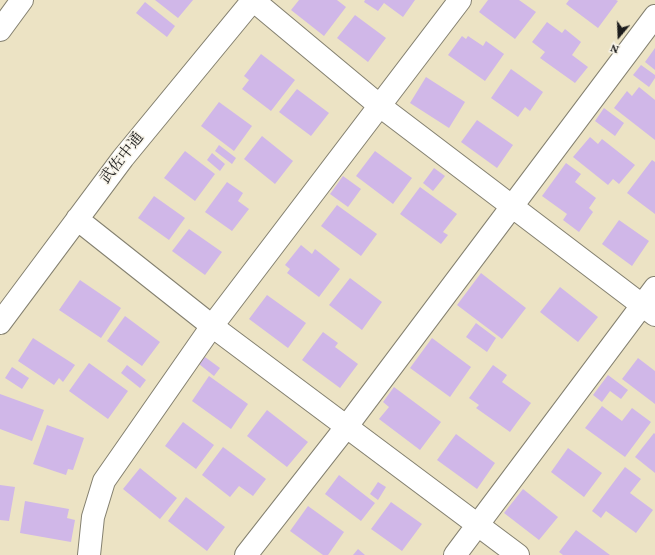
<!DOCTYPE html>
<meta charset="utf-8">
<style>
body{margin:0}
#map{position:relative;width:655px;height:555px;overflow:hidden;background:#ece3c4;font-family:Vollkorn,serif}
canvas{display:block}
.north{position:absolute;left:599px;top:16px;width:40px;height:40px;-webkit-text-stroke:3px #f7f3e8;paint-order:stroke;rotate:199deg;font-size:11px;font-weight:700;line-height:16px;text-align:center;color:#1c1c1c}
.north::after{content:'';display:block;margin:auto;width:14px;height:18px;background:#1c1c1c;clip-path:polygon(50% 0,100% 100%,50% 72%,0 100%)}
</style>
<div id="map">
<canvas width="655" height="555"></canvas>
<div class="north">N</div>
</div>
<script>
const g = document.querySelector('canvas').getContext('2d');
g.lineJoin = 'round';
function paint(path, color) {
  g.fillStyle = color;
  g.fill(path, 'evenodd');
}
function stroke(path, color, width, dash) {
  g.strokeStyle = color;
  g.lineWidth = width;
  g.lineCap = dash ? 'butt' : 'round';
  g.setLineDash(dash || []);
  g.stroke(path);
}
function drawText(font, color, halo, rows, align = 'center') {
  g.font = font + ' Vollkorn,"Noto Serif JP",serif';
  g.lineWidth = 3;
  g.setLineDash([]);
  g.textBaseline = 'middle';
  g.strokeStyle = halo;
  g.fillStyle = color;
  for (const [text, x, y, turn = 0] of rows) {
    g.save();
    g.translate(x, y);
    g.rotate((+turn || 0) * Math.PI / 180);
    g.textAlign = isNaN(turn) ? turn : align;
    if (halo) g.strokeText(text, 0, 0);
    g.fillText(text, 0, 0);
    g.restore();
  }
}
paint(new Path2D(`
 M155 0H193L178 18Z
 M299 0H337L346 7 324 36 291 10Z
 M365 0H415L403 17 384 3 378 11 364 2Z
 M488 0H519L536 12 515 39 479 12Z
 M569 0H616L618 1 598 28 566 4Z
 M145 2 175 26 167 37 136 13Z
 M355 15 386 38 368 62 337 38Z
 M547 22 562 33 565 29 581 42 572 55 588 67 575 83 540 58 545 52 532 42Z
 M462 36 466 39 468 36 483 46 486 41 504 54 485 81 448 55Z
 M655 48V70L645 62Z
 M261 54 295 80 271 111 242 89 249 80 244 76Z
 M641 65 655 75V78L649 87 633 75Z
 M511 69 543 92 530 111 525 107 518 117 491 98Z
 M426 77 465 102 449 128 410 103Z
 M639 87 655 100V140L614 108 627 91 632 96Z
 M297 89 329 113 311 136 279 112Z
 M219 102 252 126 234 151 201 126Z
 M604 108 624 123 615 136 595 121Z
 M477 120 513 145 497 168 461 142Z
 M262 136 293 161 275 184 244 159Z
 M590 137 598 144 602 139 635 165 619 184 613 179 608 185 573 157Z
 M219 145 236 158 232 164 215 151Z
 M185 151 215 174 195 201 164 178Z
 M375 151 412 178 393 204 356 176Z
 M212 153 225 164 220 171 207 160Z
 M652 160 655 162V214L627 193Z
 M566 163 581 174 575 182 596 198 589 208 593 212 579 232 563 220 567 214 542 196Z
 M434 168 445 176 433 191 423 183Z
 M343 176 361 189 348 207 330 194Z
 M227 182 243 193 238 201 249 209 232 231 205 212Z
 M420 187 457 214 443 232 448 235 441 244 400 214Z
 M154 196 185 218 169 240 138 218Z
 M337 205 377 234 361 256 321 226Z
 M619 220 649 241 632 266 602 244Z
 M189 229 222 252 205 275 172 251Z
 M301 245 312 254 315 249 340 269 319 297 287 273 290 269 285 265Z
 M481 273 526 308 502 339 457 305Z
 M350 278 382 302 362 330 329 305Z
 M80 280 121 308 101 338 59 310Z
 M560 287 598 317 578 342 540 312Z
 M267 295 306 323 288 348 249 319Z
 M125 316 160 342 142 366 107 341Z
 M476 323 496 338 487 352 466 337Z
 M323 332 338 343 335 347 358 364 340 388 302 360Z
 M33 338 75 365 63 382 59 378 54 385 18 361Z
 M432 338 471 367 450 397 410 368Z
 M205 357 220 368 214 376 199 364Z
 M638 358 655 371V404L622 379Z
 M89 363 128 391 108 419 69 391Z
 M127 365 146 380 140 388 121 373Z
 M493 365 507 375 502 382 531 403 510 432 476 408 479 405 469 398Z
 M12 367 29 378 22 389 5 378Z
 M608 375 628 390 621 399 610 391 602 402 593 395Z
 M209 376 248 404 231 429 192 401Z
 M394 387 441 422 420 450 379 419 389 407 383 402Z
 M0 394 44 410 32 441 0 429Z
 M602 406 622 421 632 408 651 422 625 457 585 428Z
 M267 410 308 442 287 467 247 436Z
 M183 422 214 445 196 469 165 446Z
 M47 425 84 438 73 470 68 469 66 475 33 464Z
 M654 433 655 434V473L635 457Z
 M456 434 495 463 477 489 437 460Z
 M223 447 266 479 253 496 239 486 230 497 202 475Z
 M568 448 602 473 584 497 551 472Z
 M625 467 641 479 630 493 653 510 636 533 606 511 601 518 592 511Z
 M140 468 177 498 160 519 123 489Z
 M339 475 375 503 361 521 325 494Z
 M378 482 386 487 378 500 370 494Z
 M0 485 15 487 9 521 0 520Z
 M523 489 558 517 539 540 504 513Z
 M186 497 225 527 207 551 168 521Z
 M25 501 69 509 67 518 75 520 71 542 20 533Z
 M391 502 422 524 402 551 371 529Z
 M308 506 344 532 328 555H323L290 531Z
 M576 530 610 555H563L559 552Z
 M358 549 365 555H353Z`), '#d0b7e8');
const minor = new Path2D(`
 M253 0 380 106 655 315
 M0 30 22 0
 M77 219 212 326 518 555
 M0 323 123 158 253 0
 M89 555 93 517 104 481 212 326 460 0
 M246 555 347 426 655 16
 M455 555 655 288`);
stroke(minor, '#848070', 24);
stroke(minor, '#fff', 22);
drawText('15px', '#1c1c1c', '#f7f3e8', [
 ["武佐中通",123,159,-52]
]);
</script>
